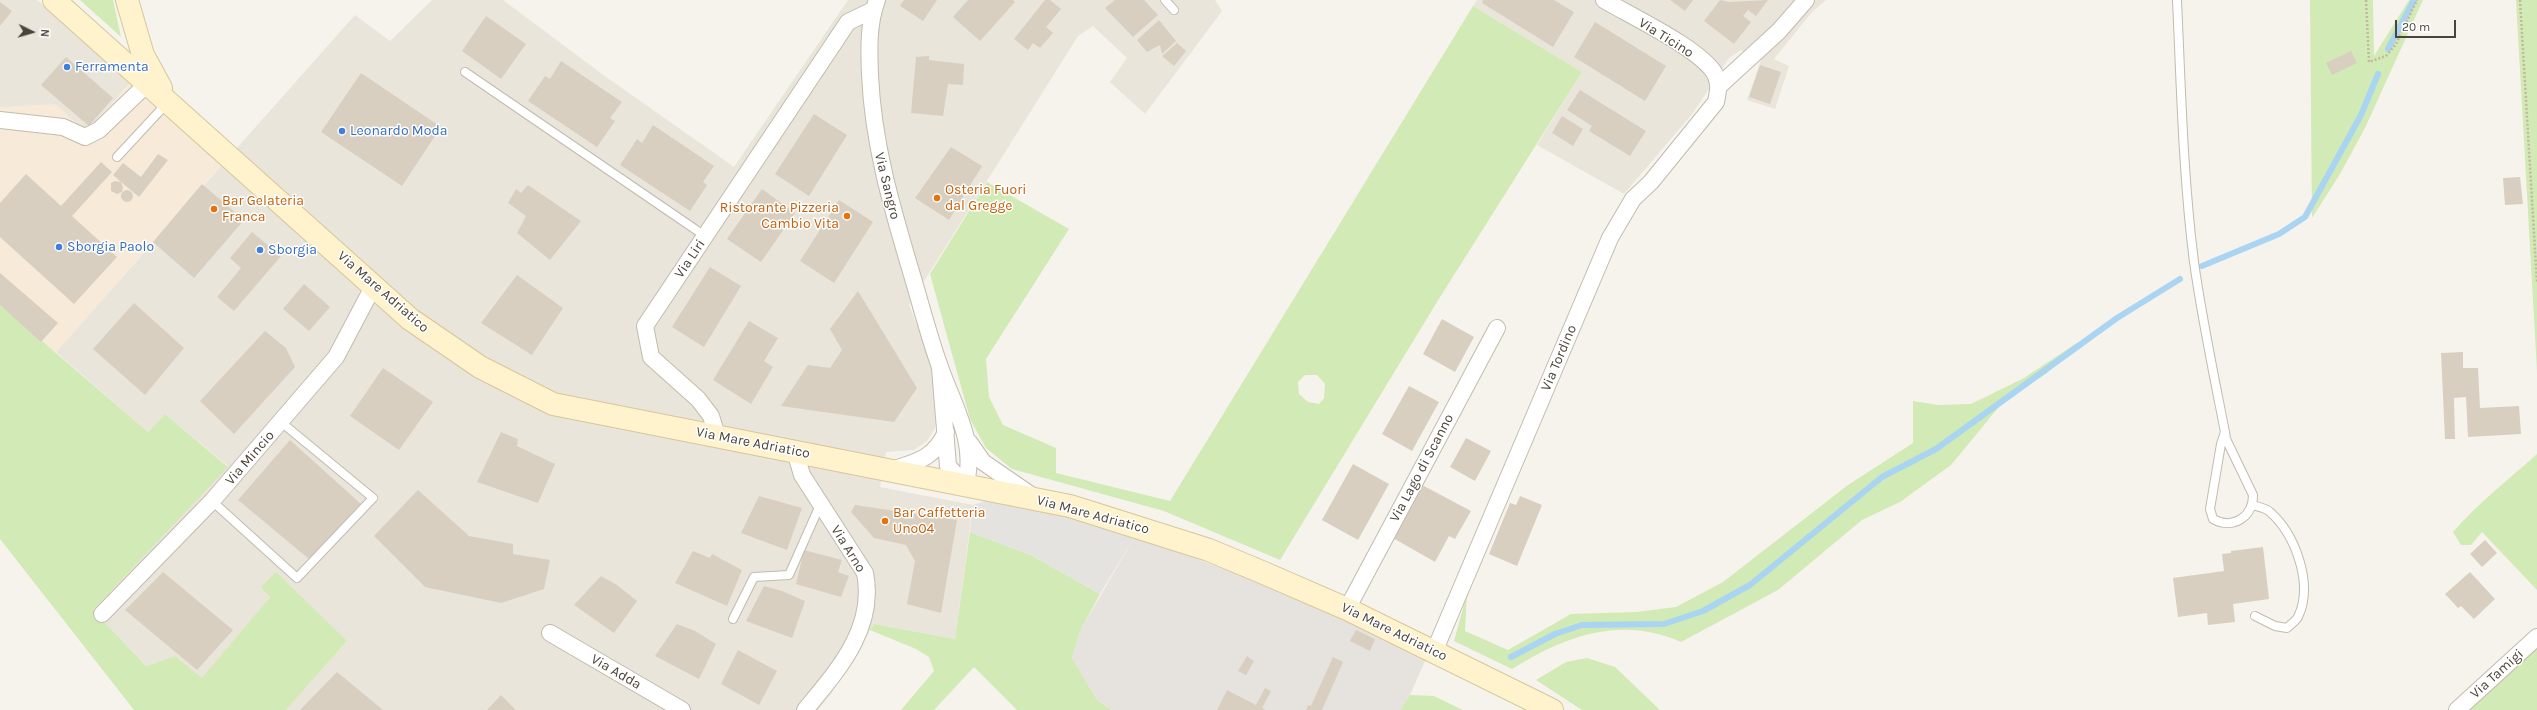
<!DOCTYPE html>
<style>
body{margin:0}
#map{position:relative;width:2537px;height:710px;overflow:hidden;background:#f6f3ec;font-family:Karla,sans-serif}
canvas{display:block}
.north{position:absolute;left:12px;top:12px;width:40px;height:40px;-webkit-text-stroke:3px #fff;paint-order:stroke;rotate:95deg;font-size:11px;font-weight:700;line-height:16px;text-align:center;color:#4b4439}
.north::after{content:'';display:block;margin:auto;width:14px;height:18px;background:#4b4439;clip-path:polygon(50% 0,100% 100%,50% 72%,0 100%)}
.scale{position:absolute;left:2395px;top:20px;width:61px;height:18px;box-sizing:border-box;border:2px solid #4b4439;border-top:0;padding-left:5px;font-size:12px;line-height:14px;white-space:nowrap;color:#4b4439;-webkit-text-stroke:3px #fff;paint-order:stroke}
</style>
<div id="map">
<canvas width="2537" height="710"></canvas>
<div class="north">N</div>
<div class="scale">20 m</div>
</div>
<script>
const g = document.querySelector('canvas').getContext('2d');
g.lineJoin = 'round';
function paint(path, color) {
  g.fillStyle = color;
  g.fill(path, 'evenodd');
}
function stroke(path, color, width, dash) {
  g.strokeStyle = color;
  g.lineWidth = width;
  g.lineCap = dash ? 'butt' : 'round';
  g.setLineDash(dash || []);
  g.stroke(path);
}
function drawText(font, color, halo, rows, align = 'center') {
  g.font = font + ' Karla,sans-serif';
  g.lineWidth = 3;
  g.setLineDash([]);
  g.textBaseline = 'middle';
  g.strokeStyle = halo;
  g.fillStyle = color;
  for (const [text, x, y, turn = 0] of rows) {
    g.save();
    g.translate(x, y);
    g.rotate((+turn || 0) * Math.PI / 180);
    g.textAlign = isNaN(turn) ? turn : align;
    if (halo) g.strokeText(text, 0, 0);
    g.fillText(text, 0, 0);
    g.restore();
  }
}
paint(new Path2D(`
 M0 0H37L130 83 86 132 0 107Z
 M432 0H503L602 74 734 167 848 0H1215L1222 11 1145 114 1110 82 1127 58 1093 26 1078 36 909 305 935 372 937 394 935 428 927 441 914 450 886 452 880 487 973 505 955 639 874 624 831 694 818 710H286L347 641 270 597 202 679 175 656 146 666 93 610 228 466 165 414 148 432 56 352 355 15 390 41Z
 M1477 0H1826L1812 12 1774 59 1789 66 1775 109 1747 100 1761 60 1741 50 1729 58 1693 113 1624 194 1537 145 1582 72 1473 6Z`), '#eae5da');
paint(new Path2D(`
 M130 83 222 164 56 352 41 342 0 305V107L56 104 86 132Z`), '#f7ead8');
paint(new Path2D(`
 M1135 536 1272 587 1428 654 1410 695 1400 710H1112L1097 700 1072 658 1080 631Z`), '#e6e2dd');
paint(new Path2D(`
 M80 0H113L121 37Z
 M2310 0H2373L2374 56 2409 0H2423L2365 128 2340 174 2312 218Z
 M2516 0H2537V371Z
 M1473 6 1582 72 1437 302 1280 560 1164 511 1012 469 986 448 970 419 930 274 987 182 1069 229 986 359 989 397 1003 425 1056 448V473L1170 501ZM1305 375H1317L1325 384 1324 398 1319 404 1308 402 1299 394 1298 382Z
 M0 305 148 432 165 414 228 467 93 610 146 666 175 656 202 678 270 597 261 587 276 572 347 641 286 710H134L0 539Z
 M2078 342 2047 373 2003 402 1951 465 1900 502 1862 520 1778 590 1681 642C1622 615 1564 636 1512 669L1454 641 1467 594 1465 631 1508 650 1571 614 1636 612 1676 607 1723 582 1848 485 1913 443V401L1938 405 1971 404 2024 378Z
 M2537 454V590L2482 532 2471 545H2461L2453 532C2478 503 2508 480 2537 454Z
 M970 532 1031 555 1100 594 1080 631 1072 658 1097 700 1112 710H1017L974 667 934 710H901L934 671 929 657 916 649 870 630 874 624 955 639Z
 M2537 645V710H2464Z
 M1587 658 1615 667 1660 710H1582L1536 680 1566 662Z
 M1410 695 1434 696 1463 710H1400Z`), '#d2eab5');
paint(new Path2D(`
 M988 500 1046 511 1135 536 1100 594 1031 555 970 532 973 505Z`), '#e5e3e0');
stroke(new Path2D(`
 M2388 49 2414 0
 M2202 266 2279 234 2305 217 2361 115 2378 74
 M1511 657 1555 634 1582 625 1664 624 1703 611 1750 585 1882 477 1936 449 2117 318 2180 279`), '#a9d4f2', 6);
paint(new Path2D(`
 M904 0H937L923 21 900 6Z
 M968 0H1013L1015 2 980 41 953 17Z
 M1045 0H1050L1061 9 1046 27 1053 33 1040 48 1033 43 1028 50 1014 39Z
 M1115 0H1144L1158 15 1133 37 1105 8Z
 M1483 0H1554L1574 12 1553 47 1482 3Z
 M1670 0H1693L1685 11Z
 M1720 0 1729 2 1768 0 1756 16 1748 10 1743 16 1751 22 1734 44 1704 21Z
 M0 2 12 11 0 26Z
 M486 16 526 44 501 79 462 51Z
 M1159 20 1176 41 1162 54 1160 45 1147 52 1137 40Z
 M1595 22 1666 66 1645 101 1574 57Z
 M1177 43 1186 51 1174 66 1162 56Z
 M2351 51 2357 63 2332 75 2326 63Z
 M929 56V60L964 64 963 85 948 84 943 116 911 113 916 57Z
 M66 57 113 98 89 126 41 85Z
 M561 61 622 102 610 118 615 121 597 147 528 101 545 76 550 79Z
 M1760 65 1781 72 1770 104 1749 97Z
 M361 73 441 127 402 186 321 132Z
 M1580 90 1646 131 1630 156 1589 131 1592 126 1567 110Z
 M814 114 847 135 809 196 775 174Z
 M1562 116 1583 129 1573 146 1552 133Z
 M653 125 714 166 703 182 707 185 690 211 620 165 637 139 642 143Z
 M951 147 982 166 949 220 915 198Z
 M158 154 168 160 139 197 121 182 123 187 122 192 117 194 111 191V183L115 181 121 182 113 175 123 163 141 177Z
 M101 162 112 172 72 216 117 257 74 304 0 237V203L26 174 61 206Z
 M2520 177 2523 204 2505 205 2503 178Z
 M202 184 244 220 194 278 153 242Z
 M528 185 581 221 550 260 517 233 526 216 508 203 516 189 521 193Z
 M762 189 795 213 761 262 727 239Z
 M121 196a6 6 0 1 1 12 0a6 6 0 1 1-12 0Z
 M839 200 873 222 834 283 800 261Z
 M252 232 281 256 234 311 217 297 241 268 230 258Z
 M710 267 741 286 704 347 672 327Z
 M0 273 58 323 41 342 0 305Z
 M517 275 563 308 532 355 481 323Z
 M304 284 330 307 309 331 283 309Z
 M858 291 917 388 894 422 781 406 808 365 830 368 842 350 830 329Z
 M134 303 184 348 145 395 93 349Z
 M1442 319 1474 337 1455 372 1423 354Z
 M749 321 778 338 764 361 773 367 751 404 713 380Z
 M265 331 286 348 295 367 234 434 200 401Z
 M2463 352V368H2478L2480 408 2519 406 2521 434 2468 437 2466 397 2454 398 2455 439H2445L2441 353Z
 M383 368 433 402 399 450 350 416Z
 M1409 386 1439 402 1412 451 1382 434Z
 M501 432 518 439 517 446 555 464 538 503 477 482Z
 M1466 438 1491 451 1475 481 1450 467Z
 M290 440 361 504 309 559 238 500Z
 M1353 464 1389 484 1358 540 1322 520Z
 M1422 485 1471 511 1455 539 1449 536 1435 562 1393 538Z
 M418 490 469 536 513 544V554L550 560 544 589 501 603 425 587 374 536Z
 M759 496 802 508 787 550 741 533Z
 M1520 496 1542 505 1517 566 1489 554 1510 503 1516 505Z
 M855 505 957 520 941 613 907 604 915 561 906 545 874 538 851 512Z
 M2485 540 2497 553 2482 567 2470 554Z
 M2263 547 2269 599 2233 604 2235 622 2208 625 2207 613 2178 617 2173 578 2224 571 2222 554 2231 553V551Z
 M804 550 842 560 838 572 849 576 841 597 796 584Z
 M693 551 710 558 712 554 742 570 727 606 675 583Z
 M163 572 233 630 197 670 125 610Z
 M2470 572 2495 599 2474 619 2461 606 2458 608 2445 594Z
 M601 576 617 585 637 601 614 633 574 605Z
 M764 586 782 591 805 601 792 638 746 621Z
 M677 624 695 631 716 644 699 679 655 656Z
 M1356 630 1375 639 1370 651 1350 641Z
 M738 650 777 671 759 705 721 684Z
 M1247 656 1254 661 1246 675 1238 671Z
 M1333 657 1343 662 1322 710H1306L1308 705 1311 706Z
 M337 672 383 710H300Z
 M1265 688 1271 691 1262 708 1266 710H1217L1227 690 1256 705Z
 M501 695 516 710H487Z`), '#d8cfc1');
const lane = new Path2D(`
 M1165 0 1174 10
 M2177 0C2181 87 2183 176 2194 262 2202 319 2214 376 2225 432L2226 439 2253 495C2253 517 2233 530 2213 519L2210 509 2221 444 2225 432
 M465 72 705 236
 M117 157 168 102
 M212 501 297 578 373 498 281 422
 M2253 505C2258 507 2266 508 2270 512 2295 534 2314 584 2298 617 2296 621 2291 624 2287 628L2275 626 2255 616
 M733 619 754 577 789 575 820 505`);
const street = new Path2D(`
 M877 0C868 24 869 50 870 75 873 144 892 208 912 275 921 305 929 337 940 367 953 405 978 444 965 485L948 466 940 368
 M1719 86 1779 31 1806 0
 M0 120 63 127 85 137 99 130 148 83
 M717 436 711 416 698 399 651 357 645 326 848 22 873 10
 M969 442 983 462 1031 495
 M795 451 802 475 865 573C876 628 838 670 805 710
 M891 470C916 462 934 459 946 432
 M1347 609 1497 328
 M102 614 212 501 336 357 374 285
 M550 633 682 710
 M1434 652 1610 238 1633 199 1651 182 1716 102C1718 92 1720 84 1715 74 1701 49 1631 16 1604 0
 M2457 710 2537 637`);
const secondary = new Path2D(`
 M54 0 410 319 480 367 553 404 1070 506 1209 550 1264 573 1347 609 1552 710
 M127 0 143 55 161 88`);
stroke(lane, '#c2bbae', 10);
stroke(street, '#c2bbae', 18);
stroke(secondary, '#d6c79b', 24);
stroke(new Path2D(`
 M2366 0 2369 62 2386 56 2396 44 2417 0
 M2520 0 2537 283`), '#c4b79f', 2.5, [2, 2]);
stroke(lane, '#fff', 8);
stroke(street, '#fff', 16);
stroke(secondary, '#fff3cd', 22);
for (const [x, y, r, color] of [
 [67,67,4,"#3f7fe0"],
 [342,131,4,"#3f7fe0"],
 [937,198,4,"#e8710a"],
 [214,209,4,"#e8710a"],
 [847,216,4,"#e8710a"],
 [59,247,4,"#3f7fe0"],
 [260,250,4,"#3f7fe0"],
 [885,521,4,"#e8710a"]
]) {
  const dot = new Path2D();
  dot.arc(x, y, r, 0, 2 * Math.PI);
  g.fillStyle = color;
  g.fill(dot);
  stroke(dot, '#fff', 1.5);
}
drawText('14px', '#4b4439', '#fff', [
 ["Via Ticino",1666,38,32],
 ["Via Sangro",887,186,76],
 ["Via Liri",690,259,-56],
 ["Via Mare Adriatico",383,292,41],
 ["Via Tordino",1559,358,-67],
 ["Via Mare Adriatico",753,443,11],
 ["Via Mincio",250,458,-49],
 ["Via Lago di Scanno",1422,468,-62],
 ["Via Mare Adriatico",1093,515,15],
 ["Via Arno",848,549,58],
 ["Via Mare Adriatico",1394,632,26],
 ["Via Adda",616,672,30],
 ["Via Tamigi",2497,674,-42]
]);
drawText('14px', '#366cbe', '#fff', [
 ["Ferramenta",75,67],
 ["Leonardo Moda",350,131],
 ["Sborgia Paolo",67,247],
 ["Sborgia",268,250]
], 'left');
drawText('14px', '#c56008', '#fff', [
 ["Osteria Fuori",945,190],
 ["dal Gregge",945,206],
 ["Bar Gelateria",222,201],
 ["Franca",222,217],
 ["Ristorante Pizzeria",839,208,"right"],
 ["Cambio Vita",839,224,"right"],
 ["Bar Caffetteria",893,513],
 ["Uno04",893,529]
], 'left');
</script>
